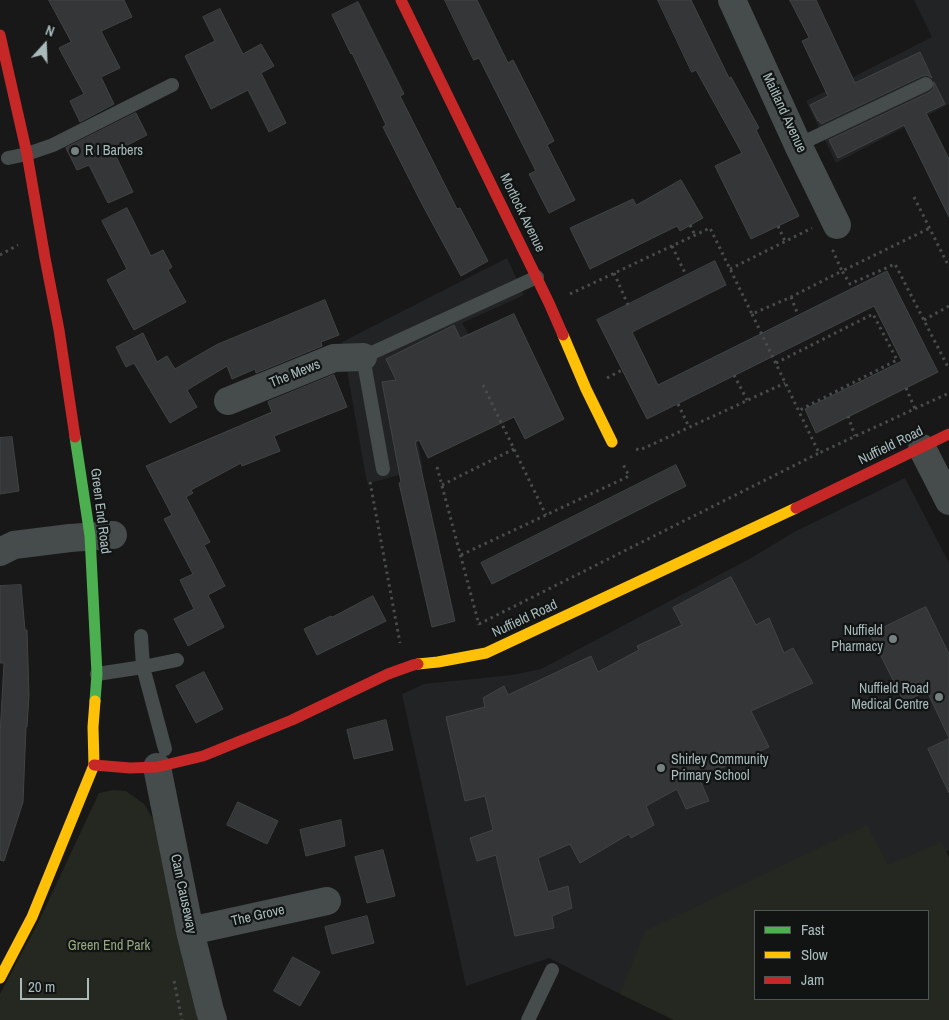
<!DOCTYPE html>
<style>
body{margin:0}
#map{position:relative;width:949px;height:1020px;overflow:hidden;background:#181818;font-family:"Archivo Narrow",sans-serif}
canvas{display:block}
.legend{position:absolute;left:754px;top:910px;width:175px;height:90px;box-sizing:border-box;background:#121414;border:1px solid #4e5656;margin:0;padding:6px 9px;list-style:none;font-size:15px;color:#a8baba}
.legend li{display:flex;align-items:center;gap:10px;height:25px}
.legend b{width:25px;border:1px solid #4e5656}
.north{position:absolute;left:20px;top:20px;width:50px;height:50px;-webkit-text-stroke:4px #121414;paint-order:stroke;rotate:20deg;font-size:14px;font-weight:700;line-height:20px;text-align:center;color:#a8baba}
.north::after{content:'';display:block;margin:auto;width:18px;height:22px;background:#a8baba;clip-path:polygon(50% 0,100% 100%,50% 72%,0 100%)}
.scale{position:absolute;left:20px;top:978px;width:69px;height:22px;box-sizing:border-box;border:2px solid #a8baba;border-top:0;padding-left:6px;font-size:15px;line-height:18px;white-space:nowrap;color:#a8baba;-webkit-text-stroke:4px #121414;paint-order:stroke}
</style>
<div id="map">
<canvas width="949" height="1020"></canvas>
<ul class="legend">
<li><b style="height:6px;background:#4caf50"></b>Fast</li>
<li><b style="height:6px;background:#ffc107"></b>Slow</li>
<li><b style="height:6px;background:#c62828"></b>Jam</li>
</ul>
<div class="north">N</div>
<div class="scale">20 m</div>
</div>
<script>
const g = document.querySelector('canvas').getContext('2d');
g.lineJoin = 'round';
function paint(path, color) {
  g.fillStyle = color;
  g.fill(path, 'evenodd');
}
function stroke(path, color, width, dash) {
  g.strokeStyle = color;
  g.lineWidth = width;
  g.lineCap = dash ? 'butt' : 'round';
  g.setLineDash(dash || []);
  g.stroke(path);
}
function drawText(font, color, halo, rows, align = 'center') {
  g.font = font + ' "Archivo Narrow",sans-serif';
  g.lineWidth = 4.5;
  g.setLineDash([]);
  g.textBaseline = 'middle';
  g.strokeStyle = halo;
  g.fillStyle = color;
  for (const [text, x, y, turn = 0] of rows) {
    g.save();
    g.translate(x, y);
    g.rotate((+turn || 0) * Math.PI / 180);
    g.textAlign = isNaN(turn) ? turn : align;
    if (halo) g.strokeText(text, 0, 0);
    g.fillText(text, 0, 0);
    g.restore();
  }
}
paint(new Path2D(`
 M914 0H949V104L836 163 806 101 932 37Z
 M507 258 524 295 462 323 473 342 404 376 423 468 381 480 367 483 342 342Z
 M905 478 949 563V850L946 852 949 858V1020H674L620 994 549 958 466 986 402 694 424 684 512 675 541 669 753 557 794 532ZM755 911H928V999H755Z`), '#222325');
paint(new Path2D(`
 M113 790 126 791 144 804 156 824 205 1020H0V994L39 921 99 793Z
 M867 825 888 865 941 842 949 858V1020H674L620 994 645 931ZM928 911V999H755V911Z`), '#242820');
const building = new Path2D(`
 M49 0H124L132 17 101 31 120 68 101 77 114 104 80 122 70 101 84 94 59 48 71 42Z
 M445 0H477L508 63 513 60 540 113 554 141 547 145 575 200 549 213 529 174 536 171 479 58 474 60Z
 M658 0H691L729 78 731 77 759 128 756 130 799 216 751 239 715 166 742 153 696 70 692 72Z
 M790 0H816L855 83 920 52 932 78 927 75 922 76 821 124 819 120 818 121 810 105 828 96 802 41 809 38Z
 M358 2 404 94 400 96 457 209 460 208 488 261 461 276 422 204 383 127 386 125 352 53 351 54 332 15Z
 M220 9 243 54 261 44 274 66 261 73 286 123 269 132 248 90 211 109 185 56 215 41 203 17Z
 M934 82 945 104 926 113 949 159V217L904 125 838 158 829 140 930 92 933 89Z
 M136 113 147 135 114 152 133 192 108 203 89 165 77 170 66 148Z
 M681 180 703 218 680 231 677 226 590 269 570 228 633 199 636 205Z
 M127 208 151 256 163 250 172 267 168 270 186 302 134 330 107 280 127 269 102 221Z
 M715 261 726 285 632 332 658 385 887 271 938 372 816 433 805 409 902 361 874 306 647 419 597 320Z
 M325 300 339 335 321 342 322 346 256 373 255 369 232 379 227 366 187 390 197 407 170 423 134 363 126 367 116 347 143 333 157 362 167 356 175 369 216 345Z
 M514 314 564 419 525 439 514 417 428 458 419 440 415 442 455 621 432 627 399 483 401 482 382 382 396 380 386 359 454 325 460 338Z
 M334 375 347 407 274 436 280 451 242 466 241 463 191 490 193 493 186 497 210 542 204 545 225 586 208 595 224 627 188 646 174 619 194 609 180 580 193 574 164 519 172 515 146 466 272 412 268 402Z
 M12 437 19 491 0 494V438Z
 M676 465 686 486 492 584 481 563Z
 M731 577 756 625 769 618 784 653 793 648 813 683 751 711 769 747 699 778 709 801 686 809 677 789 646 806 654 825 631 838 629 834 580 863 570 844 538 858 548 892 568 886 572 908 552 916 554 928 515 936 496 855 477 861 470 838 493 830 485 796 465 801 446 717 485 707 483 698 504 686 508 695 591 656 598 672 639 650 637 646 682 625 673 608Z
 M21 585 25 630H27L29 695 27 727H26L23 802 4 861 0 860V735L4 663H0V586Z
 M373 596 386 621 317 655 304 629 331 616 332 617Z
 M926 607 949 654V738L927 691 904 702 870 634Z
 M204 672 223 709 196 723 176 686Z
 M386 720 393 750 354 759 347 730Z
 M949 739V793L928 749Z
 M238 802 278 821 267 844 227 825Z
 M341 820 345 846 306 856 300 830Z
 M383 850 395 896 367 903 355 857Z
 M367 916 374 943 332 954 325 927Z
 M293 957 320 972 300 1006 274 991Z`);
paint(building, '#343637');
stroke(building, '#414444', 1);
stroke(new Path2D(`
 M914 197 949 267
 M690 225 695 235
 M778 226 785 241
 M672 246 686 275
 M834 250 833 251 842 271 930 228
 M0 255 18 245
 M730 269 812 228
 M614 273 628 305
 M570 294 710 228 752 314 791 297 842 271 850 284 895 264 949 369
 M791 297 798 315
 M752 314 819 453 949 393
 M924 320 949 306
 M776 363 873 314 897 360 798 411
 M734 375 747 400
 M607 378 622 370
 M483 385 546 515
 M906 388 915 409
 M678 404 689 427
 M848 416 855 436
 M636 449 640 450 785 383
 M437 467 479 625
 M370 482 400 643
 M442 485 514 449
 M461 555 629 476 623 464
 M479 624 819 453
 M174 981 182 1020`), '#484c4c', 3, [2.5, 4]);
stroke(new Path2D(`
 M798 145 926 84
 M8 158 27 154 53 145 172 85
 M383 469 363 357 537 277
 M141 636 143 667 165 749
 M97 674 143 667 177 660
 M528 1020 552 970`), '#464b4b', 14);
stroke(new Path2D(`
 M732 0 798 145 837 225
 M228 401 334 358 363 357
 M922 448 949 501
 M0 552 14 545 70 538 113 535
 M157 767 190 931 210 1011 213 1020
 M190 931 327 901`), '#464b4b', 28);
stroke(new Path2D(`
 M75 437 90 536 97 674 95 701`), '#4caf50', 11);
stroke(new Path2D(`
 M563 335 586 389 612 442
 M418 664 438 662 486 653 796 508
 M0 978 32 917 94 765 93 727 95 701`), '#ffc107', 11);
stroke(new Path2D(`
 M401 0 549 303 563 335
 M0 35 27 154 45 258 59 330 75 437
 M796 508 949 434
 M94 765 130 768 157 767 203 756 292 720 388 674 413 665 418 664`), '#c62828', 11);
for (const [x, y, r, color] of [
 [75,151,5,"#768181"],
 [893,639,5,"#768181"],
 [939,697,5,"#768181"],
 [661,768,5,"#768181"]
]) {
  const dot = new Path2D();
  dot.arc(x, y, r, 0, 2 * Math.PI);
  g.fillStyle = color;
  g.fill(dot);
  stroke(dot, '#121414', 2);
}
drawText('14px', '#a8baba', '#121414', [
 ["Maitland Avenue",784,113,65],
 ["Mortlock Avenue",522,213,64],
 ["The Mews",295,374,-22],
 ["Nuffield Road",891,446,-26],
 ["Green End Road",100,511,83],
 ["Nuffield Road",525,619,-25],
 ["Cam Causeway",183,894,78],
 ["The Grove",258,916,-13]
]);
drawText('14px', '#a8baba', '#121414', [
 ["R I Barbers",85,151],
 ["Nuffield",883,631,"right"],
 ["Pharmacy",883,647,"right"],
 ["Nuffield Road",929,689,"right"],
 ["Medical Centre",929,705,"right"],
 ["Shirley Community",671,760],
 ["Primary School",671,776]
], 'left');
drawText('14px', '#97a77e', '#121414', [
 ["Green End Park",109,946]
]);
</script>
